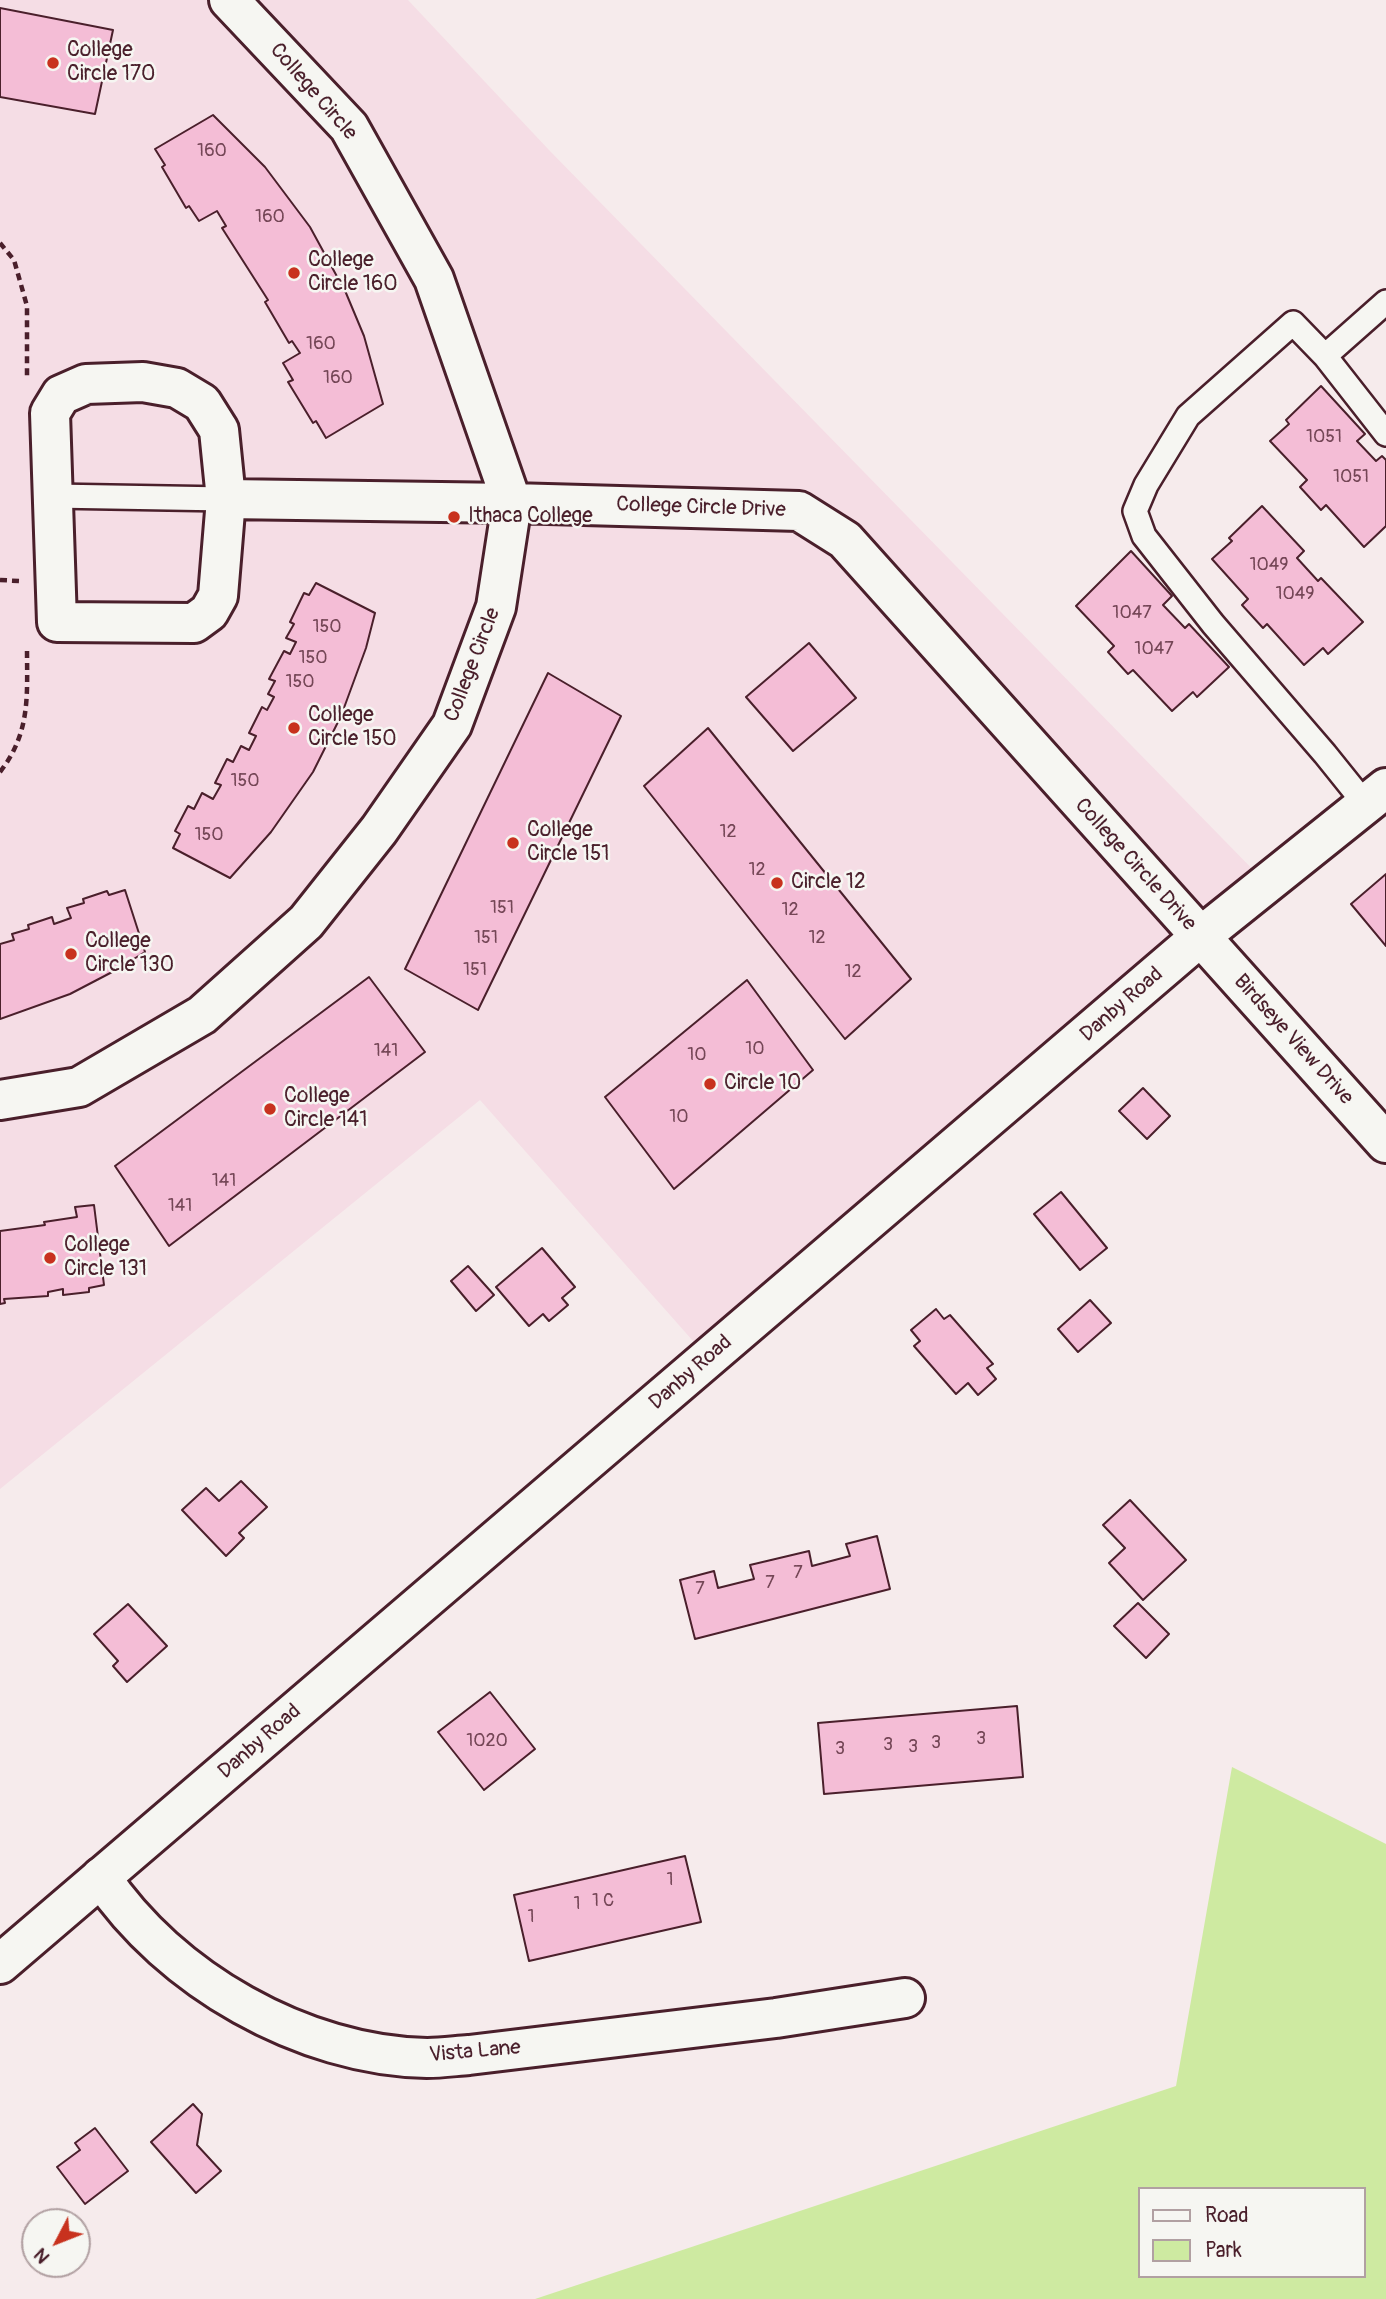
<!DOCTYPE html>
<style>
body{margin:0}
#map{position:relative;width:1386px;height:2299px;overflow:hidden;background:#f6ebec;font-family:Pangolin,sans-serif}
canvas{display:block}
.legend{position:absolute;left:1138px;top:2187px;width:228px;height:91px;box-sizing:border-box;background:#f6f6f2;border:2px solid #b1a0a2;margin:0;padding:9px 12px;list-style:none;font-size:21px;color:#4a1f2b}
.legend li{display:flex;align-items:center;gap:14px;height:35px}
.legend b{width:35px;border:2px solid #b1a0a2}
.north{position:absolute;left:21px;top:2208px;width:70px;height:70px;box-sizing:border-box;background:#f6f6f2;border:2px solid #b1a0a2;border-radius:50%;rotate:228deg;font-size:19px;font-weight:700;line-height:28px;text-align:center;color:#4a1f2b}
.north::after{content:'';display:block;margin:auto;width:24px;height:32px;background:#c8321e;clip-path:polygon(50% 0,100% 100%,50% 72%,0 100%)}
</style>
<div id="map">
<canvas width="1386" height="2299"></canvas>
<ul class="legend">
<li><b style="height:9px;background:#f6f6f2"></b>Road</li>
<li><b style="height:19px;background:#ceeaa1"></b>Park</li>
</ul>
<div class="north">N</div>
</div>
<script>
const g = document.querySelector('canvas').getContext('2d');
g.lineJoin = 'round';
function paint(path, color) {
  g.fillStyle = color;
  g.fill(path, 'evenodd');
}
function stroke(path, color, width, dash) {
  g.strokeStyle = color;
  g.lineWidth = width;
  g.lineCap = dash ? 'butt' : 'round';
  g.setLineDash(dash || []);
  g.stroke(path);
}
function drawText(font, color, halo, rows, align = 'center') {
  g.font = font + ' Pangolin,sans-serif';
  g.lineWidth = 5;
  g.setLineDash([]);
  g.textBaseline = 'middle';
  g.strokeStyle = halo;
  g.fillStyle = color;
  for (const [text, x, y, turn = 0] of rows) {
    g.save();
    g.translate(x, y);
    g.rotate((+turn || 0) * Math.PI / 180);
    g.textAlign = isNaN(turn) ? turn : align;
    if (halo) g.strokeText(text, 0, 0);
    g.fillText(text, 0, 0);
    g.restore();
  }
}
paint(new Path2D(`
 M0 0H408L549 150 1267 884 708 1358 480 1100 0 1489Z`), '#f5dde5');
paint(new Path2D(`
 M1232 1767 1386 1844V2299H535L1176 2086ZM1139 2189H1363V2276H1139Z`), '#ceeaa1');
const building = new Path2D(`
 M0 8 113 30 95 114 0 97Z
 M213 115 265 167 310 227 346 293 364 336 383 404 326 438 316 421 313 423 288 382 293 380 283 363 300 353 292 341 289 343 265 302 268 300 222 228 226 226 217 211 199 221 189 206 186 208 162 167 165 165 155 149Z
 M1321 386 1365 434 1357 441 1376 461 1382 456 1386 460V526L1364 547 1326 505 1321 510 1300 487 1307 480 1270 441 1289 424 1286 420Z
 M1262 506 1304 551 1297 558 1318 581 1321 578 1363 622 1328 654 1323 648 1304 665 1267 624 1263 628 1242 605 1248 599 1212 559 1232 541 1229 538Z
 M1131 551 1172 596 1163 605 1185 628 1189 624 1229 667 1197 697 1193 692 1172 711 1133 670 1128 674 1108 652 1114 646 1076 606Z
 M316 583 375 613 366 648 341 716 313 772 271 832 230 878 173 848 180 834 175 831 188 806 194 809 202 793 213 799 221 785 215 783 227 759 233 762 241 746 249 750 256 736 249 733 262 707 267 710 274 697 268 694 275 681 269 679 284 651 290 654 296 642 286 638 294 624 290 622 304 593 309 595Z
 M809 643 856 698 793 751 746 697Z
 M548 673 621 716 478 1010 405 969Z
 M708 728 911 979 845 1039 644 786Z
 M1386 874V946L1351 904Z
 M125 890 145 952 116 970 70 994 0 1019V944L14 940 12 934 29 929 28 925 52 917 54 924 71 918 67 908 84 903 83 899 107 891 109 895Z
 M369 977 425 1052 169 1246 115 1166Z
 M747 980 813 1070 674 1189 605 1097Z
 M1143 1088 1170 1116 1147 1139 1119 1111Z
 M1061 1192 1107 1248 1080 1270 1034 1214Z
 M94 1205 104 1285 89 1288V1292L63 1295V1289L48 1292V1296L4 1299 5 1303 0 1304V1231L45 1225 44 1222 77 1217 75 1207Z
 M542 1248 575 1287 562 1298 568 1305 549 1321 543 1314 529 1326 496 1287Z
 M468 1266 494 1295 476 1311 451 1281Z
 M1090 1300 1111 1323 1078 1352 1058 1329Z
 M936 1309 944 1319 950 1315 993 1364 987 1368 996 1379 978 1395 968 1383 956 1394 914 1346 920 1341 911 1330Z
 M241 1481 267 1507 239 1533 244 1538 226 1556 182 1510 206 1488 219 1501Z
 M1130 1500 1186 1560 1143 1600 1109 1563 1125 1548 1103 1525Z
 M877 1536 890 1589 695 1639 680 1580 714 1571 718 1588 754 1579 750 1565 809 1551 812 1566 850 1556 846 1544Z
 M1138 1603 1169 1634 1146 1658 1114 1626Z
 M128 1604 167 1646 127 1682 113 1666 118 1661 94 1634Z
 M490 1692 535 1749 484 1790 438 1732Z
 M1017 1706 1023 1777 824 1794 818 1723Z
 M685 1856 701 1922 529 1961 514 1895Z
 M193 2104 202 2114 197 2145 221 2171 196 2193 151 2142Z
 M95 2128 128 2171 85 2204 57 2167 80 2150 75 2143Z`);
paint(building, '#f4bdd6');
stroke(building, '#4a1f2b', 2);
const service = new Path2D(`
 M1386 302 1325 356 1386 434
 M1325 356 1293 323 1188 416 1146 485 1135 511 1144 536 1213 624 1325 754 1366 805
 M53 496 226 499`);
const minor = new Path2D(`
 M143 382 177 388 202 403 219 430 226 499 218 596 209 612 194 623 57 622 50 413 61 395 86 384Z
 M226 499 512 503 799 511 845 540 1386 1143
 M0 1100 79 1087 202 1015 306 922 379 830 452 725 496 607 512 503 434 279 349 127 229 0
 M101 1877C169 1979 303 2056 427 2058 441 2058 455 2056 469 2055L776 2018 905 1998`);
const secondary = new Path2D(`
 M0 1964 1200 937 1386 788`);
stroke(service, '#4a1f2b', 28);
stroke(minor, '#4a1f2b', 44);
stroke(secondary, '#4a1f2b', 44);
stroke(new Path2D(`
 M0 243 14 260 27 306V376
 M0 580 19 581
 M0 772C31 732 27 695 27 647`), '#4a1f2b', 4.5, [7, 5]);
stroke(service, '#f6f6f2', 23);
stroke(minor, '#f6f6f2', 38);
stroke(secondary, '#f6f6f2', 38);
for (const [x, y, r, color] of [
 [53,63,7,"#c8321e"],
 [294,273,7,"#c8321e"],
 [454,517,7,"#c8321e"],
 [294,728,7,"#c8321e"],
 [513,843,7,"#c8321e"],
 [777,883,7,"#c8321e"],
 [71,954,7,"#c8321e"],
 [710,1084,7,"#c8321e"],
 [270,1109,7,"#c8321e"],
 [50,1258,7,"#c8321e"]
]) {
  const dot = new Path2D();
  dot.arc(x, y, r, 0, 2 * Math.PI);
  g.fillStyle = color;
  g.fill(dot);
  stroke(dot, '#f6f6f2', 2.5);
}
drawText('18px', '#744656', null, [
 ["160",212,151],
 ["160",270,217],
 ["160",321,344],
 ["160",338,378],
 ["1051",1324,437],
 ["1051",1351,477],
 ["1049",1269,565],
 ["1049",1295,594],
 ["1047",1132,613],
 ["150",327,627],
 ["1047",1154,649],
 ["150",313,658],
 ["150",300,682],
 ["150",245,781],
 ["12",728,832],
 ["150",209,835],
 ["12",757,870],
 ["151",502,908],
 ["12",790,910],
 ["151",486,938],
 ["12",817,938],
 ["151",475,970],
 ["12",853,972],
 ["10",755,1049],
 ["141",386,1051],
 ["10",697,1055],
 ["10",679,1117],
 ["141",224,1181],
 ["141",180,1206],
 ["7",798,1573],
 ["7",770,1583],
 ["7",700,1589],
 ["3",981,1739],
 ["1020",487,1741],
 ["3",936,1743],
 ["3",888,1745],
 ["3",913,1747],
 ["3",840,1749],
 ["1",670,1880],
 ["1 C",603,1901],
 ["1",577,1904],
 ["1",531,1917]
]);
drawText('21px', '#4a1f2b', '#f6f6f2', [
 ["College",67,51],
 ["Circle 170",67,75],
 ["College",308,261],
 ["Circle 160",308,285],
 ["Ithaca College",468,517],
 ["College",308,716],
 ["Circle 150",308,740],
 ["College",527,831],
 ["Circle 151",527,855],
 ["Circle 12",791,883],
 ["College",85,942],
 ["Circle 130",85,966],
 ["Circle 10",724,1084],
 ["College",284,1097],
 ["Circle 141",284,1121],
 ["College",64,1246],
 ["Circle 131",64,1270]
], 'left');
drawText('21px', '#4a1f2b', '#f6f6f2', [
 ["College Circle",313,92,49],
 ["College Circle Drive",701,508,2],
 ["College Circle",473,665,-69],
 ["College Circle Drive",1135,865,48],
 ["Danby Road",1122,1005,-41],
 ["Birdseye View Drive",1293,1040,48],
 ["Danby Road",691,1373,-41],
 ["Danby Road",260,1742,-41],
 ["Vista Lane",475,2052,-5]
]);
</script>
